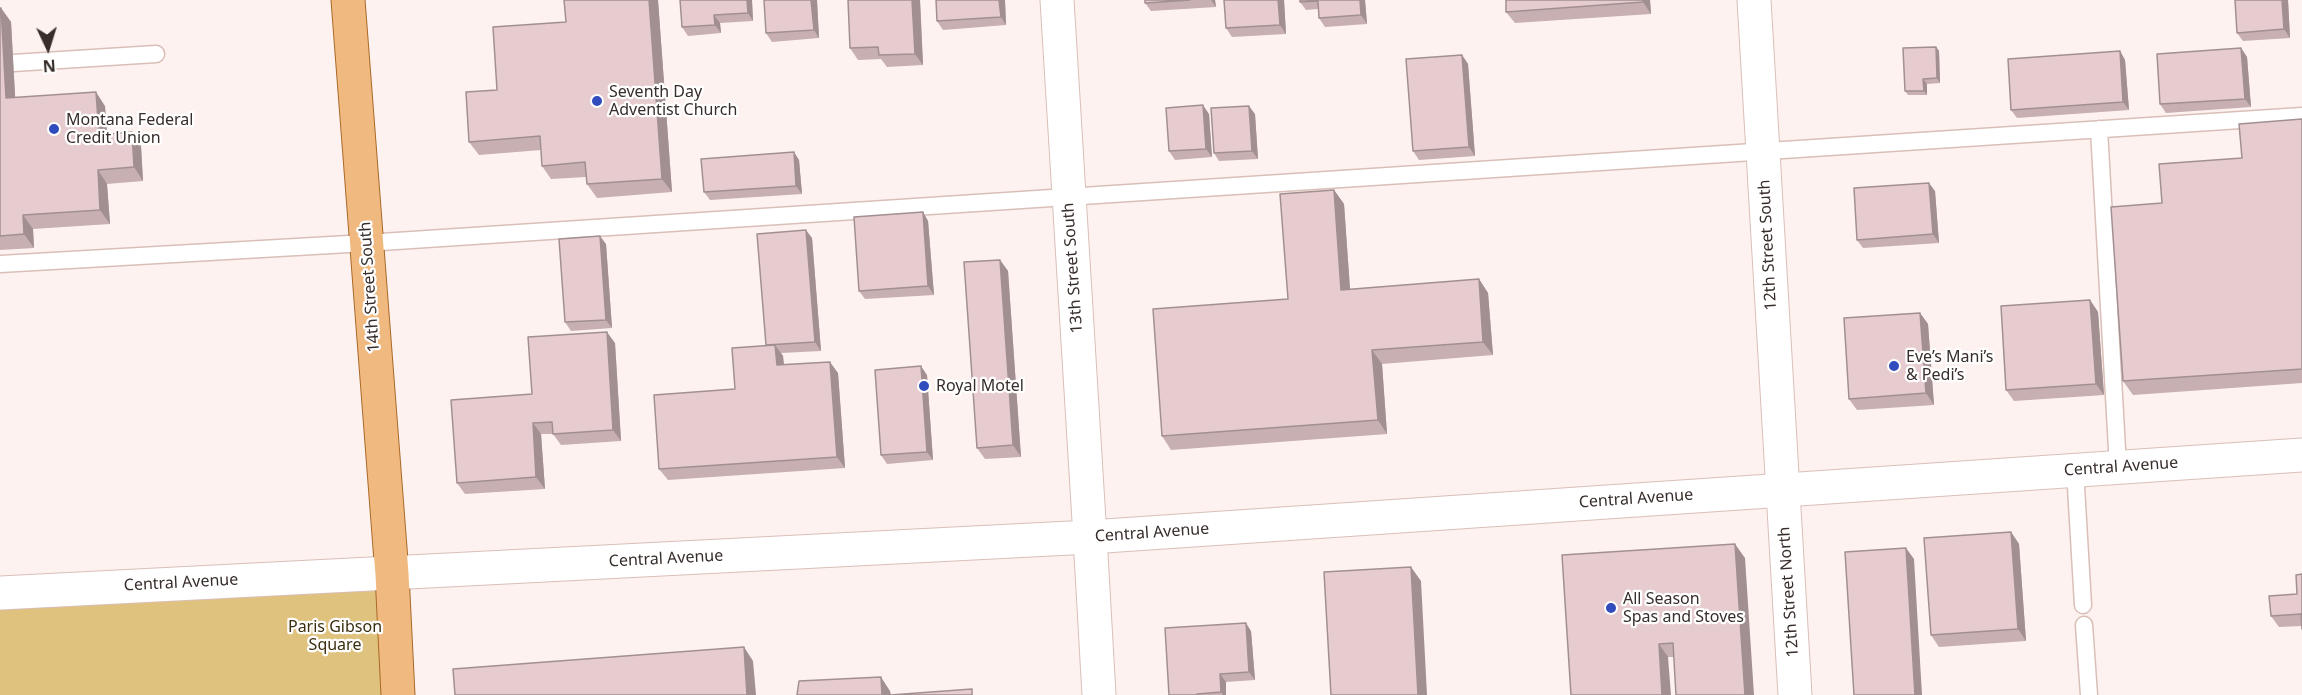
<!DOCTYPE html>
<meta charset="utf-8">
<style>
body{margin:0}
#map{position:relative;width:2302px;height:695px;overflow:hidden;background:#fdf2ef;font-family:"Noto Sans",sans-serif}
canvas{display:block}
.north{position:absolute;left:18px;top:18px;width:60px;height:60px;-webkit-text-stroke:4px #fff;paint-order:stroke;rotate:176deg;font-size:16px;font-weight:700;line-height:24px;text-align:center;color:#372d2a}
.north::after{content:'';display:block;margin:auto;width:21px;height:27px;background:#372d2a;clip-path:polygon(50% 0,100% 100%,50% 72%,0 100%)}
</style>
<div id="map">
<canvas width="2302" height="695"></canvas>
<div class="north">N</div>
</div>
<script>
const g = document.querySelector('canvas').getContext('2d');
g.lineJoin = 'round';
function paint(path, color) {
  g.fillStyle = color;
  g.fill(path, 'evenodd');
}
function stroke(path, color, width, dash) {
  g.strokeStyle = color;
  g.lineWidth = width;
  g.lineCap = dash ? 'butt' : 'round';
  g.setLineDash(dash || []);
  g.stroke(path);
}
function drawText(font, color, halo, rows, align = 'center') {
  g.font = font + ' "Noto Sans",sans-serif';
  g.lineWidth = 4.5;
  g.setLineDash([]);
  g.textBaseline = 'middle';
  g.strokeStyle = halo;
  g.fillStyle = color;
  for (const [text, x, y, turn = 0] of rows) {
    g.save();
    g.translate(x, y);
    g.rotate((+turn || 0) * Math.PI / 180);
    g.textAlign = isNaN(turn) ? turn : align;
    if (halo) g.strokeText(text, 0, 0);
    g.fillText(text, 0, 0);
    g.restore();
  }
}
paint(new Path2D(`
 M392 574 399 695H0V595Z`), '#dfc27e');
const service = new Path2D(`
 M13 63 156 54
 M2099 129 2118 467
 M0 264 366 243 2302 116
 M2075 470 2083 605
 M2084 625 2089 695`);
const minor = new Path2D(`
 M1754 0 1795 695
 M1090 537 1099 695`);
const tertiary = new Path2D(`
 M1057 0 1090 537
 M0 593 1090 537 2302 455`);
const primary = new Path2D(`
 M348 0 392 574 398 695`);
stroke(service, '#d9bfb8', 19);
stroke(minor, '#d9bfb8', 35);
stroke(tertiary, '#d9bfb8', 35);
stroke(primary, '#a96929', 35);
stroke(service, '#fff', 16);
stroke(minor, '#fff', 33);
stroke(tertiary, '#fff', 33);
stroke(primary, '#f0b97f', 33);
paint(new Path2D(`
 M564 0H658L672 192 597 198 587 184 586 177 551 179 542 166 541 150 479 155 469 142 497 90 566 22Z
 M680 0H752L753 21 720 23 721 33 688 36 682 27Z
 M817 0 819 38 772 42 766 33Z
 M848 0H920L923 65 887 67 881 59 858 60 850 48Z
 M1005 0 1006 25 943 30 937 21Z
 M1145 0H1215L1216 7 1151 11 1145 3Z
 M1284 0 1286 34 1232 37 1226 28Z
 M1300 0H1365L1367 24 1325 27 1319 18 1318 9 1306 10 1300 2Z
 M1506 0H1650L1651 14 1515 23 1506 12Z
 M2288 0 2290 38 2243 41 2237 33Z
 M0 8H1L11 22 15 97 105 106 107 134 141 146 143 181 107 184 110 224 33 229 34 248 0 250Z
 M1936 47 1939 51 1940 83 1927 84V95H1908L1905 91Z
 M2241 48 2247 57 2251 107 2166 113 2160 104Z
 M2120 51 2125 60 2129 110 2017 118 2011 110Z
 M1462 55 1468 64 1475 156 1419 160 1413 151Z
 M1209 114 1212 157 1175 160 1169 151Z
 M1255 114 1258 159 1219 161 1214 153Z
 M2302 119V383L2133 395 2123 381 2162 203 2242 158Z
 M799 160 802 194 710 200 704 192Z
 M1334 190 1344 204 1350 289 1479 279 1488 293 1493 355 1382 364 1387 434 1171 450 1162 436 1288 299Z
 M1935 191 1939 243 1863 248 1857 240Z
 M923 212 928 221 934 295 865 299 859 291Z
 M812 238 821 351 781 353 783 356 784 365 838 373 845 468 668 480 659 469 735 389 766 345Z
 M606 244 612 328 571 331 565 322Z
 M1000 260 1008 271 1021 457 985 459 977 448Z
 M2090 300 2098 312 2104 395 2014 401 2006 390Z
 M1920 313 1928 324 1934 405 1857 410 1849 399Z
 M615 343 621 441 561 445 553 434H541L545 489 465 494 457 483 532 394Z
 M927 375 933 460 887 464 881 455Z
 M2011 532 2019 544 2026 641 1939 647 1931 635Z
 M1745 558 1674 657H1668L1571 695Z
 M2302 574V626L2279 627 2271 616 2297 594Z
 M1251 631 1255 680 1226 682V695H1169Z`), '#c7afb2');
paint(new Path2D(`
 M649 0H658L672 192 662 179Z
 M747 0H752L753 21 748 13Z
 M811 0H817L819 38 814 30Z
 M912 0H920L923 65 915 54Z
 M999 0H1005L1006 25 1001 17Z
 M1211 0H1215L1216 7Z
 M1278 0H1284L1286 34 1280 25Z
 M1360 0H1365L1367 24 1361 15Z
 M1643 0H1650L1651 14 1643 2Z
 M2282 0H2288L2290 38 2284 29Z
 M1 8 11 22 16 112 6 98Z
 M714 15 720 23 721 33 715 25Z
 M1936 47 1939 51 1940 83 1937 78Z
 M2241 48 2247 57 2251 107 2245 99Z
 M2120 51 2125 60 2129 110 2123 102Z
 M1462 55 1468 64 1475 156 1469 147Z
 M1923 79 1927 84V95L1924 91Z
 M96 92 105 106 108 149 99 135Z
 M1203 105 1209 114 1212 157 1206 149Z
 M1249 106 1255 114 1258 159 1252 151Z
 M132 132 141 146 143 181 134 167Z
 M794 152 799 160 802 194 796 186Z
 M98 170 107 184 110 224 100 210Z
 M1929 183 1935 191 1939 243 1933 234Z
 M1334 190 1344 204 1351 303 1341 290Z
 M923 212 928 221 934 295 928 286Z
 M23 215 33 229 34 248 24 234Z
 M806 230 812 238 821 351 815 342Z
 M600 236 606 244 612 328 606 320Z
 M1000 260 1008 271 1021 457 1013 445Z
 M1479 279 1488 293 1493 355 1483 342Z
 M2090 300 2098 312 2104 395 2096 384Z
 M1920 313 1928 324 1934 405 1926 393Z
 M607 332 615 343 621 441 613 430Z
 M775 345 783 356 785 377 777 365Z
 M1372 350 1382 364 1387 434 1378 420Z
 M830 362 838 373 845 468 837 457Z
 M921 366 927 375 933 460 927 452Z
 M533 423 541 434 545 489 536 477Z
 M2011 532 2019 544 2026 641 2018 629Z
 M1735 544 1745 558 1754 695H1745Z
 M1906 548 1914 559 1922 695H1915Z
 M1411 567 1421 581 1427 695H1418Z
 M1246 623 1251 631 1255 680 1249 672Z
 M1659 644 1668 657 1671 695H1662Z
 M744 647 753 661 756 695H747Z
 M1220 674 1226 682V695H1223L1221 692Z
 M881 677 890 691 891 695H882Z`), '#a28f91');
const building = new Path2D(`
 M564 0H649L662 179 587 184 585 162 542 166 540 136 469 142 466 92 497 90 493 27 566 22Z
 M680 0H747L748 13 714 15 715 25 682 27Z
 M764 0H811L814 30 766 33Z
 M848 0H912L915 54 879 55 878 47 850 48Z
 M936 0H999L1001 17 937 21Z
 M1145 0H1190L1145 3Z
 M1224 0H1278L1280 25 1226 28Z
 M1300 0H1360L1361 15 1319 18 1318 1 1300 2Z
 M1506 0H1643V2L1506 12Z
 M2235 0H2282L2284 29 2237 33Z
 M0 8H1L6 98 96 92 99 135 132 132 134 167 98 170 100 210 23 215 24 234 0 236Z
 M1936 47 1937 78 1923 79 1924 91H1905L1903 48Z
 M2241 48 2245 99 2160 104 2157 54Z
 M2120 51 2123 102 2011 110 2008 59Z
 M1462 55 1469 147 1413 151 1406 59Z
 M1203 105 1206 149 1169 151 1166 108Z
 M1249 106 1252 151 1214 153 1211 108Z
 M2302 119V369L2123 381 2111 207 2162 203 2159 164 2242 158 2239 124Z
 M794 152 796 186 704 192 701 159Z
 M1929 183 1933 234 1857 240 1854 188Z
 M1334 190 1341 290 1479 279 1483 342 1372 350 1378 420 1162 436 1153 309 1288 299 1280 194Z
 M923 212 928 286 859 291 854 217Z
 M806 230 815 342 766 345 757 234Z
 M600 236 606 320 565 322 559 239Z
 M1000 260 1013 445 977 448 964 262Z
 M2090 300 2096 384 2006 390 2001 306Z
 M1920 313 1926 393 1849 399 1844 318Z
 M607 332 613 430 553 434 552 422 533 423 536 477 457 483 451 400 532 394 528 337Z
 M775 345 777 365 830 362 837 457 659 469 654 395 735 389 732 348Z
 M921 366 927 452 881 455 875 370Z
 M2011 532 2018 629 1931 635 1924 538Z
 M1735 544 1745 695H1676L1673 643 1659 644 1662 695H1571L1562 555Z
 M1906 548 1915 695H1854L1845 552Z
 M1411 567 1418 695H1331L1324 572Z
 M2302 574V629L2301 614 2271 616 2269 596 2297 594 2296 575Z
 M1246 623 1249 672 1220 674 1221 692 1197 694V695H1169L1165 628Z
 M744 647 747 695H455L453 669Z
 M881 677 882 695H797L799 681Z
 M972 689V695H890Z`);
paint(building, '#e7cccf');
stroke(building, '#a28f91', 1.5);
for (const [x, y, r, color] of [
 [597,101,6,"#304cbd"],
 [54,129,6,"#304cbd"],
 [1894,366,6,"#304cbd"],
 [924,386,6,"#304cbd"],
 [1611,608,6,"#304cbd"]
]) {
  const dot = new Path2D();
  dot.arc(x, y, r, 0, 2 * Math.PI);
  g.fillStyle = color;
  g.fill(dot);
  stroke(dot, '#fff', 2);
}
drawText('16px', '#372d2a', '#fff', [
 ["Seventh Day",609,92],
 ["Adventist Church",609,110],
 ["Montana Federal",66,120],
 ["Credit Union",66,138],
 ["Eve’s Mani’s",1906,357],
 ["& Pedi’s",1906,375],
 ["Royal Motel",936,386],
 ["All Season",1623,599],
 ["Spas and Stoves",1623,617]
], 'left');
drawText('16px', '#372d2a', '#fff', [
 ["12th Street South",1768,245,-93],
 ["13th Street South",1073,268,-94],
 ["14th Street South",370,287,-94],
 ["Central Avenue",2121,467,-4],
 ["Central Avenue",1636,499,-4],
 ["Central Avenue",1152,533,-4],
 ["Central Avenue",666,559,-3],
 ["Central Avenue",181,583,-3],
 ["12th Street North",1789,592,-94]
]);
drawText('16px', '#3b2e0e', '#fff', [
 ["Paris Gibson",335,627],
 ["Square",335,645]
]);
</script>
